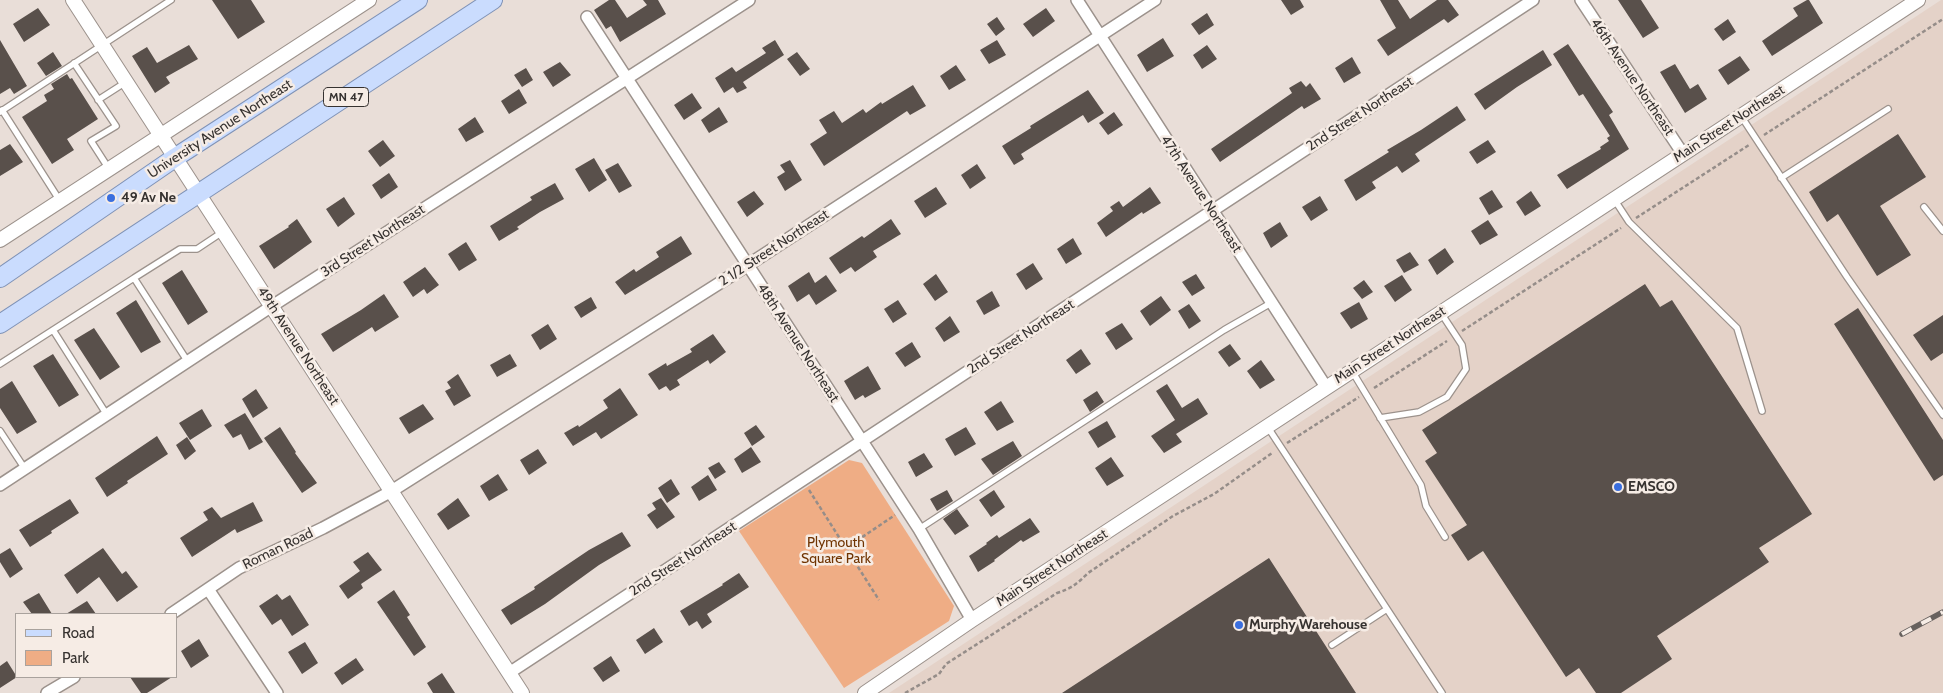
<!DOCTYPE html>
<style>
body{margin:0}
#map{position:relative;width:1943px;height:693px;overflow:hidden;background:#e9ded8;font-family:Cabin,sans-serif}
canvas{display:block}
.legend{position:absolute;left:15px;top:613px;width:162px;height:65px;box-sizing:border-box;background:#f6ece5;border:1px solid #a9a29d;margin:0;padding:6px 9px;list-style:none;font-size:15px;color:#363230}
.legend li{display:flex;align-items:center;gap:10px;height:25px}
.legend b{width:25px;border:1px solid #a9a29d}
</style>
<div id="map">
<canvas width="1943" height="693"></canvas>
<ul class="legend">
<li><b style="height:6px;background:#cadcfe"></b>Road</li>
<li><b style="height:14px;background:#efad85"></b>Park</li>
</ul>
</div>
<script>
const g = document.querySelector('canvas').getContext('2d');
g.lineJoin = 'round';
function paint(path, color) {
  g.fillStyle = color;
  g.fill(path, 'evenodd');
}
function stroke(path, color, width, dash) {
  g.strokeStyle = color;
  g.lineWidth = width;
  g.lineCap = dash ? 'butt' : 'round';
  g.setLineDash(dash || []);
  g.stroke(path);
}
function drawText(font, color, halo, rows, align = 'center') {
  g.font = font + ' Cabin,sans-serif';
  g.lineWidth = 5;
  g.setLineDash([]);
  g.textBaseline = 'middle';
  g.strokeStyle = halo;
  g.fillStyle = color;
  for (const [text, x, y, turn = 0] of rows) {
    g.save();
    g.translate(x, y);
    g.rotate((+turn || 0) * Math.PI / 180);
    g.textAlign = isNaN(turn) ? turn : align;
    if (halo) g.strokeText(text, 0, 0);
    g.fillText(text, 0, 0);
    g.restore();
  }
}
paint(new Path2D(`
 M1941 0H1943V693H889Z`), '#e4d2c8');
paint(new Path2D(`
 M849 460 862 463 954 606 949 621 844 688 739 531Z`), '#efad85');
paint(new Path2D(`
 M212 0H251L265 22 238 39Z
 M609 0H615L627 18 647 5 643 0H658L666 14 620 42 611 26 606 29 594 10Z
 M1281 0H1300L1304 7 1291 15Z
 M1380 0H1398L1410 19 1437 0H1448L1459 15 1448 23 1444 19 1388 56 1377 40 1396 28Z
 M1618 0H1641L1659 28 1643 38Z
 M1807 0H1809L1823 23 1772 56 1762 41 1798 16 1793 8Z
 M38 8 50 25 24 42 13 24Z
 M1046 8 1055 21 1033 37 1023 24Z
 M1207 13 1214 25 1199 35 1191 24Z
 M997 17 1005 29 996 36 987 24Z
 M1728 19 1736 32 1723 41 1714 29Z
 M1163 38 1174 56 1147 72 1137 55Z
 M0 40 27 86 14 94 10 88 0 94Z
 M775 40 784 55 743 82 747 88 737 93 733 87 724 93 715 78 732 67 736 72 766 53 762 48Z
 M997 40 1006 55 989 64 980 50Z
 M1568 44 1613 112 1609 115 1629 149 1567 189 1557 175 1601 149 1600 147 1609 141 1607 138 1610 136 1583 94 1579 96 1553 54Z
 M189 45 198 59 166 77 170 83 155 93 132 56 147 47 157 63Z
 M1207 45 1217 59 1202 69 1193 55Z
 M1543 50 1552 65 1517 87 1485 110 1474 94Z
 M53 52 62 66 46 76 37 63Z
 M797 52 810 69 800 76 787 59Z
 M1740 56 1750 70 1728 85 1718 70Z
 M1352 57 1361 73 1344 83 1335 68Z
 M560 62 571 75 553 87 543 72Z
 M1675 64 1690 89 1698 84 1707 99 1685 113 1660 72Z
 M956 65 966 80 949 90 940 76Z
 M526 68 533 80 522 87 514 75Z
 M67 74 70 79 72 78 98 119 67 139 74 150 52 164 22 117 47 101 44 95 54 89 51 84Z
 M1301 81 1306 87 1310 83 1321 99 1304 109 1302 106 1220 162 1211 149 1292 93 1289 88Z
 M913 85 926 106 910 115 907 111 824 166 810 144 827 133 819 120 834 111 842 123 863 109 866 113 881 102 882 104Z
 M519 89 527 103 509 114 501 101Z
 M1088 90 1104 113 1088 123 1083 115 1021 154 1024 159 1014 165 1002 146 1031 128 1030 126Z
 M692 93 702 108 684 120 674 105Z
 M1457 106 1466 120 1415 154 1420 161 1402 173 1397 166 1372 182 1376 188 1356 201 1344 180 1389 152 1387 150 1421 130Z
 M719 107 728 122 709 133 701 120Z
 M1114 112 1123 125 1108 135 1099 123Z
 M475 117 484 132 466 142 458 129Z
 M1898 134 1926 177 1880 206 1911 255 1877 276 1838 214 1827 222 1809 192Z
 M383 140 395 156 380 167 368 151Z
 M1488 140 1496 152 1477 164 1469 152Z
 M10 144 23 162 0 176V150Z
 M594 158 607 180 589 192 575 169Z
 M790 160 802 180 785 191 777 177 785 172 780 165Z
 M618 163 632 186 619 193 605 170Z
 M977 164 986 178 970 189 961 175Z
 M389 173 398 187 381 199 372 185Z
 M555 183 564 199 540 212 517 227 519 229 499 241 490 226 532 200 530 197Z
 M936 187 947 204 925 218 914 201Z
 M1150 187 1161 203 1143 214 1142 212 1106 237 1097 223 1113 211 1110 207 1119 201 1123 207Z
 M1492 190 1503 207 1489 215 1479 198Z
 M754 191 764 204 747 217 737 202Z
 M1531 191 1541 206 1525 216 1516 202Z
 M1320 196 1328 210 1311 221 1302 207Z
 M344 197 355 214 338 227 326 209Z
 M297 219 312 242 274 269 259 246 289 227 288 226Z
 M891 219 901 234 873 251 877 257 855 272 851 267 840 274 829 258 862 236 864 238Z
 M1488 220 1498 235 1480 245 1471 231Z
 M1280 222 1288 236 1271 248 1263 233Z
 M681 236 692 254 625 295 615 282 634 269 636 272 659 257 656 252Z
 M1073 238 1082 254 1066 264 1057 249Z
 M466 242 477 260 459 271 448 254Z
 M1445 248 1454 262 1437 275 1428 260Z
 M1410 252 1419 265 1404 273 1396 260Z
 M1033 263 1043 279 1026 290 1016 274Z
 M425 267 439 285 427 294 424 289 413 297 403 282Z
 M182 270 208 312 188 325 162 283Z
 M809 272 815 283 826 275 837 291 816 305 809 294 797 302 788 286Z
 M936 274 948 292 935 301 923 284Z
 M1196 274 1205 288 1192 296 1182 282Z
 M1402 275 1412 290 1395 302 1384 286Z
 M1364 280 1373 292 1362 299 1353 288Z
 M1645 284 1660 307 1672 300 1812 514 1759 548 1769 562 1657 636 1672 659 1621 693H1596L1579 668 1566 677 1483 551 1468 561 1451 535 1467 525 1425 461 1437 453 1422 430Z
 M992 291 1000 306 984 315 976 301Z
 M384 294 399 317 375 332 372 327 333 352 321 334 361 310Z
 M1161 296 1171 310 1150 326 1140 311Z
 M591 297 597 308 581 318 574 307Z
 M136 300 161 342 141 353 116 313Z
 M898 300 907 314 893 323 884 309Z
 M1359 302 1368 319 1351 329 1340 313Z
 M1189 304 1201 321 1189 329 1178 311Z
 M1858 308 1943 440V475L1934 481 1834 324Z
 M1943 315V353L1931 361 1913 335Z
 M950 316 960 332 944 342 935 328Z
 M1122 323 1133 339 1116 350 1105 333Z
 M548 324 557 339 540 350 531 335Z
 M94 328 120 367 100 380 74 340Z
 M713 334 726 352 710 364 708 360 677 380 680 385 670 391 666 386 659 390 648 374 666 363 667 366 692 352 690 349Z
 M912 342 921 357 905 367 895 353Z
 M1230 344 1241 359 1229 367 1218 352Z
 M1081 349 1091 364 1076 374 1066 360Z
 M53 354 79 395 59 407 33 366Z
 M510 354 517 366 497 377 490 365Z
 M1261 360 1275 380 1260 389 1247 371Z
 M868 366 881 389 865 398 863 395 855 400 844 381Z
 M458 374 471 396 454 406 445 391 451 388 447 382Z
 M12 381 37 422 17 434 0 408V389Z
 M1167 384 1182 408 1198 398 1208 414 1176 434 1182 442 1164 453 1151 436 1175 420 1156 391Z
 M620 388 638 415 601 439 596 432 573 446 564 433 578 425 579 427 608 408 603 400Z
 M256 389 268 408 253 418 242 399Z
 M1097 391 1104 402 1090 412 1083 400Z
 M1001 401 1014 422 997 431 984 412Z
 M423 404 434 419 409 434 399 418Z
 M202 409 212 426 190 440 179 423Z
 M245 413 263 442 249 450 241 434 233 438 224 425Z
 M1107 421 1116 437 1098 448 1088 432Z
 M756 425 765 437 752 446 744 433Z
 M280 427 296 452 295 453 317 483 302 493 264 438Z
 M966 427 976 444 955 456 945 439Z
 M157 436 168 454 127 481 128 483 107 497 95 478Z
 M187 437 196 451 185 460 176 445Z
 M1013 441 1022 456 993 475 981 459Z
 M751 447 761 462 742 473 734 459Z
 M538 449 547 463 529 475 520 460Z
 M924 453 933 467 916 477 908 462Z
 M1111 457 1124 476 1107 486 1095 468Z
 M719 462 726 472 715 479 708 468Z
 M498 474 508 490 489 501 480 486Z
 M708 475 717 490 699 501 691 487Z
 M671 479 680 494 667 503 658 488Z
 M947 490 953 501 937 511 930 499Z
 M994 490 1005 507 991 517 979 500Z
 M458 498 470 516 448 530 437 514Z
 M661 498 675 517 657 529 647 515 656 509 652 503Z
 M70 499 79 513 51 531 52 533 30 547 19 530Z
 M253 502 263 521 237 533 235 529 192 557 180 538 208 520 203 512 212 507 221 518Z
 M957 509 969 526 955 535 943 519Z
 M1030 518 1040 532 1023 542 1021 540 994 560 995 561 978 572 969 556 987 544 986 543 997 535 999 538Z
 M622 532 631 546 599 565 545 604 511 625 501 610 535 589 534 587 589 550Z
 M10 548 23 569 10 578 0 562V554Z
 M103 548 122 574 126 571 138 587 117 602 99 577 77 594 64 575Z
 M368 552 382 570 361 584 363 588 348 599 339 586 360 571 353 562Z
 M1269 558 1356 693H1062Z
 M739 573 749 587 707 614 712 622 702 629 697 621 689 626 680 611 723 585 722 584Z
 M394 590 410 615 407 617 426 647 414 656 377 602Z
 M39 593 52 614H32L23 602Z
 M277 594 282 600 290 595 309 625 292 636 281 619 272 625 259 606Z
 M87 601 96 614H66Z
 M654 628 663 642 645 654 636 640Z
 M199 639 209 656 191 668 181 651Z
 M305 642 318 663 302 674 288 652Z
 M611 656 620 671 603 682 593 668Z
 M356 658 364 670 342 685 334 673Z
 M7 661 17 677 0 688V666Z
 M442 673 455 693H433L427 683Z
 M130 677H172L147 693H141Z`), '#59504b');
const service = new Path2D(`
 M74 63 116 126 91 141 109 169
 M98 100 126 82
 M2 110 60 201
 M0 112 171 0
 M1741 116 1847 277 1943 415
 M1781 178 1888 109
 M1614 199 1629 222 1737 328 1762 411
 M1924 207 1943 231
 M53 330 107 415
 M188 362 134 278 180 249H197L224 231
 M0 364 134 278
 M1352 371 1421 485 1426 506 1445 537
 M1380 418 1419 412 1447 397 1466 369 1462 345 1441 313
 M1267 426 1442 693
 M0 431 25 469
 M919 529 1224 330 1271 303
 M1332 645 1387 609`);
const minor = new Path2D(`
 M1077 0 1326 387
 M1581 0 1683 154
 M587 17 919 529 972 620
 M0 485 272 306 749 0
 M208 589 277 693
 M171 614 239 568 323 528 390 492 748 265 1155 0
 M509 673 1533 0
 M47 693 74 677`);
const tertiary = new Path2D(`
 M73 0 522 693
 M0 240 369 0
 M865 693 972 620 1918 0`);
const primary = new Path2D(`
 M0 278 176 157 418 0
 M0 324 493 0`);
stroke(service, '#9c928c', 8);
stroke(minor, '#9c928c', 14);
stroke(tertiary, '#9c928c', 16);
stroke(primary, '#7f92b6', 20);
stroke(new Path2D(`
 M1764 135 1943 19
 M1636 218 1749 145
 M1462 331 1621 228
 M1374 388 1447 341
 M1287 443 1359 397
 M809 490 879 600
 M846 548 895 515
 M905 693 939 674 946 664 1057 593C1071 589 1078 583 1088 573L1173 516 1214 494 1272 453`), '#958d89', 2.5, [4, 2.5]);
stroke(service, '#fff', 5.5);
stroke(minor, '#fff', 11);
stroke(tertiary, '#fff', 14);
stroke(primary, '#cadcfe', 18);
const rail = new Path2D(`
 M1902 634 1943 612`);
stroke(rail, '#67615e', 5.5);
stroke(rail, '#f6ece5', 4, [11]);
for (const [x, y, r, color] of [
 [111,198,5,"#3a6ede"],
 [1618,487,5,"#3a6ede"],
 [1239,625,5,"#3a6ede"]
]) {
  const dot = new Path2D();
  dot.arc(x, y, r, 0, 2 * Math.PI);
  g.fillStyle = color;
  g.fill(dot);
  stroke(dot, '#f6ece5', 2);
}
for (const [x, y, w] of [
 [346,97,45]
]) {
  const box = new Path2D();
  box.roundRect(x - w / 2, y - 9.5, w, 19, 4);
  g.fillStyle = '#f6ece5';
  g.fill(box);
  stroke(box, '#363230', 1);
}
drawText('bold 12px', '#363230', null, [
 ["MN 47",346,97]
]);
drawText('14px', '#363230', '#f6ece5', [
 ["46th Avenue Northeast",1632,77,56],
 ["2nd Street Northeast",1360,114,-33],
 ["Main Street Northeast",1729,124,-33],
 ["University Avenue Northeast",220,129,-33],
 ["47th Avenue Northeast",1201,194,57],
 ["3rd Street Northeast",373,241,-33],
 ["2 1/2 Street Northeast",774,248,-33],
 ["2nd Street Northeast",1021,337,-33],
 ["48th Avenue Northeast",798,343,57],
 ["Main Street Northeast",1390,345,-33],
 ["49th Avenue Northeast",298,346,57],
 ["Roman Road",278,549,-26],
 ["2nd Street Northeast",683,559,-33],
 ["Main Street Northeast",1052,568,-33]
]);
drawText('bold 14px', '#363230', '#f6ece5', [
 ["49 Av Ne",121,198],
 ["EMSCO",1628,487],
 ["Murphy Warehouse",1249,625]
], 'left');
drawText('14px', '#703402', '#f6ece5', [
 ["Plymouth",836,543],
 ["Square Park",836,559]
]);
</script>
